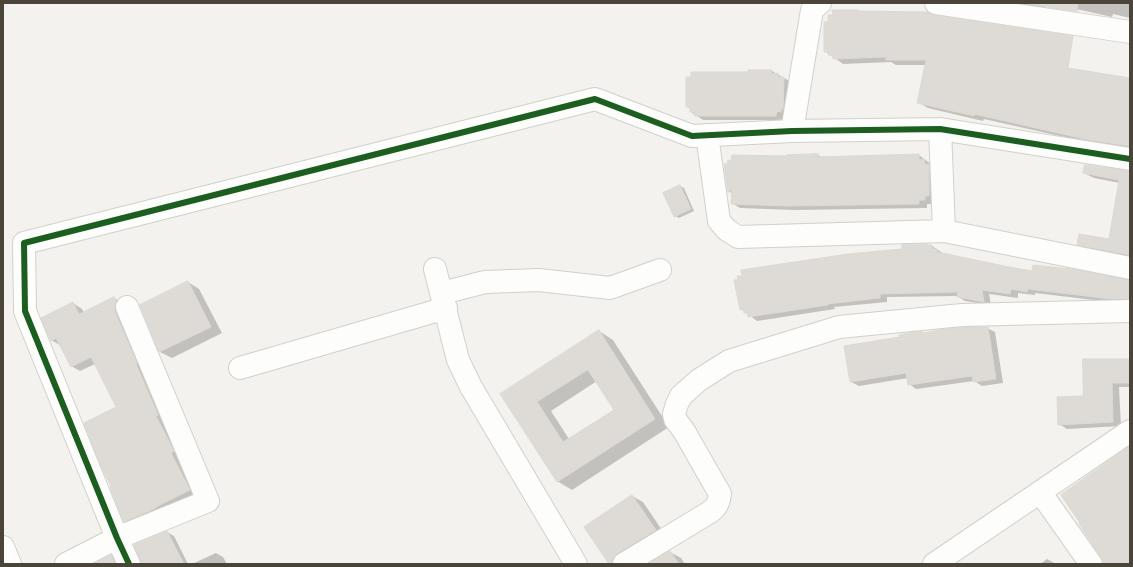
<!DOCTYPE html>
<style>
body{margin:0}
#map{position:relative;width:1133px;height:567px;overflow:hidden;background:#f4f2ee;font-family:"Space Grotesk",sans-serif}
canvas{display:block}
.frame{position:absolute;inset:0;border:4px solid #4b4439;pointer-events:none}
</style>
<div id="map">
<canvas width="1133" height="567"></canvas>
<div class="frame"></div>
</div>
<script>
const g = document.querySelector('canvas').getContext('2d');
g.lineJoin = 'round';
function paint(path, color) {
  g.fillStyle = color;
  g.fill(path, 'evenodd');
}
function stroke(path, color, width, dash) {
  g.strokeStyle = color;
  g.lineWidth = width;
  g.lineCap = dash ? 'butt' : 'round';
  g.setLineDash(dash || []);
  g.stroke(path);
}
paint(new Path2D(`
 M1003 3H1045L1044 9Z
 M1069 3H1130V18L1113 14 1112 17 1076 9Z
 M858 11 1037 69 1130 79V150L1100 145 984 119 983 121 928 108 918 102 926 65H896L891 62 843 64 825 51 829 23 834 16Z
 M772 71 791 82 784 120H703L691 112V109L687 107 749 73Z
 M818 155 823 158 919 155 932 165V204H927V208L795 210 740 208 732 203 733 194 728 191 789 157Z
 M1130 172V258L1087 250 1078 244 1109 240 1120 183 1094 178 1084 173Z
 M680 186 684 188 694 211 679 218 675 216Z
 M932 246 944 254 1033 272 1130 281V302L1119 303 1035 293V295L1018 293V298L989 294 991 305 965 301 957 296 887 297V302L834 307 835 309 757 321 741 309Z
 M188 282 199 289 222 333 172 358 160 352 141 305Z
 M114 298 123 303 198 495 134 526 125 521 113 486 118 408 95 364 80 371 71 366 60 345 51 340 73 303 82 309 84 313Z
 M987 328 995 332 1003 383 982 386 974 381 916 389 909 384 908 378 859 386 851 382 925 334Z
 M599 331 613 340 669 427 572 490 557 481 501 394ZM597 381 615 410 569 439 551 411Z
 M1129 360 1130 387H1119L1121 426 1067 429 1059 424 1084 397Z
 M632 496 643 502 666 536 623 564H610Z
 M167 532 174 536 188 564H142Z
 M670 552 681 558 685 564H650Z
 M216 553 223 557 227 564H192Z
 M111 556 118 560 120 564H96Z
 M1047 559 1056 564H1040Z`), '#0003');
const building = new Path2D(`
 M1021 3H1078L1077 11Z
 M832 10H858V11L928 12 934 15 1073 36 1068 68 1130 78V146L1089 140 974 114V116L917 103 926 60H886V57L833 59V55H828L829 52H824V22H828V15H833Z
 M748 70H772V74L778 73V77H784L783 109H781V112L777 111 776 116H694V112H690V107H686V77H691V72H748Z
 M818 154V157L919 154V160L924 159 925 165 929 164V196H925V200H919V204L787 206 731 204 732 190 728 192 724 164H727L728 160 731 161 732 155 788 156 787 155Z
 M1085 165 1130 171V255L1077 245 1079 234 1109 239 1119 180 1083 173Z
 M680 185 691 209 674 217 663 193Z
 M927 244V245H932V249H937V252L1009 267 1032 271 1033 265 1071 269 1130 280V299H1111L1028 289 1027 292 1011 289 1010 294 982 290 984 302 957 297 958 292 880 294V298L827 304 828 305 748 317 747 313H744L743 309 740 310 734 280H738L737 276H742L741 270 848 254 902 249V245Z
 M188 281 211 327 159 352 140 305Z
 M114 297 116 301 115 306V312L137 363 136 364 158 415 156 416 174 451 171 453 190 490 156 507V508L124 522 110 487 111 486 101 466 84 423 116 407 91 357 71 367 56 338 51 341 41 318 73 302 79 314Z
 M963 327H988L996 379 973 382 972 376 908 385 906 373 850 382 844 346 900 337 899 335 913 332 922 331 923 333 939 330Z
 M599 330 655 419 557 482 500 394ZM588 370 614 410 563 442 537 402Z
 M1083 359H1130L1129 383H1112L1113 422 1058 425 1057 397 1083 396Z
 M1130 446V564H1103L1101 557 1079 524 1080 523 1061 495Z
 M632 495 656 530 618 553 613 558 612 564H609L584 527Z
 M167 531 184 564H141L134 545Z
 M670 551 679 564H648Z
 M111 555 115 564H94Z`);
paint(building, '#dedbd6');
stroke(building, '#dcd9d4', 1);
const minor = new Path2D(`
 M936 3 1130 32
 M792 131 812 10 820 3
 M707 135 719 221 727 230 738 237 944 231 940 129
 M944 231 1130 268
 M435 269 458 360 471 387 576 564
 M442 293 485 282 539 280 610 288 660 270
 M240 368 446 308
 M1040 492 1091 564
 M3 547 10 564
 M66 564 117 538 208 501 127 307
 M129 564 117 538 25 311 24 243 595 99 692 136 792 131 940 129 1130 159
 M624 564 710 512C717 507 719 502 720 494L684 431 675 419 674 414 677 404 681 396 699 380 729 361 839 327 962 315 1130 311
 M934 564 1130 431`);
stroke(minor, '#d2d0cb', 24);
stroke(minor, '#fdfdfc', 22);
stroke(new Path2D(`
 M129 564 117 538 25 311 24 243 595 99 692 136 792 131 940 129 1130 159`), '#1b5e20', 6);
</script>
